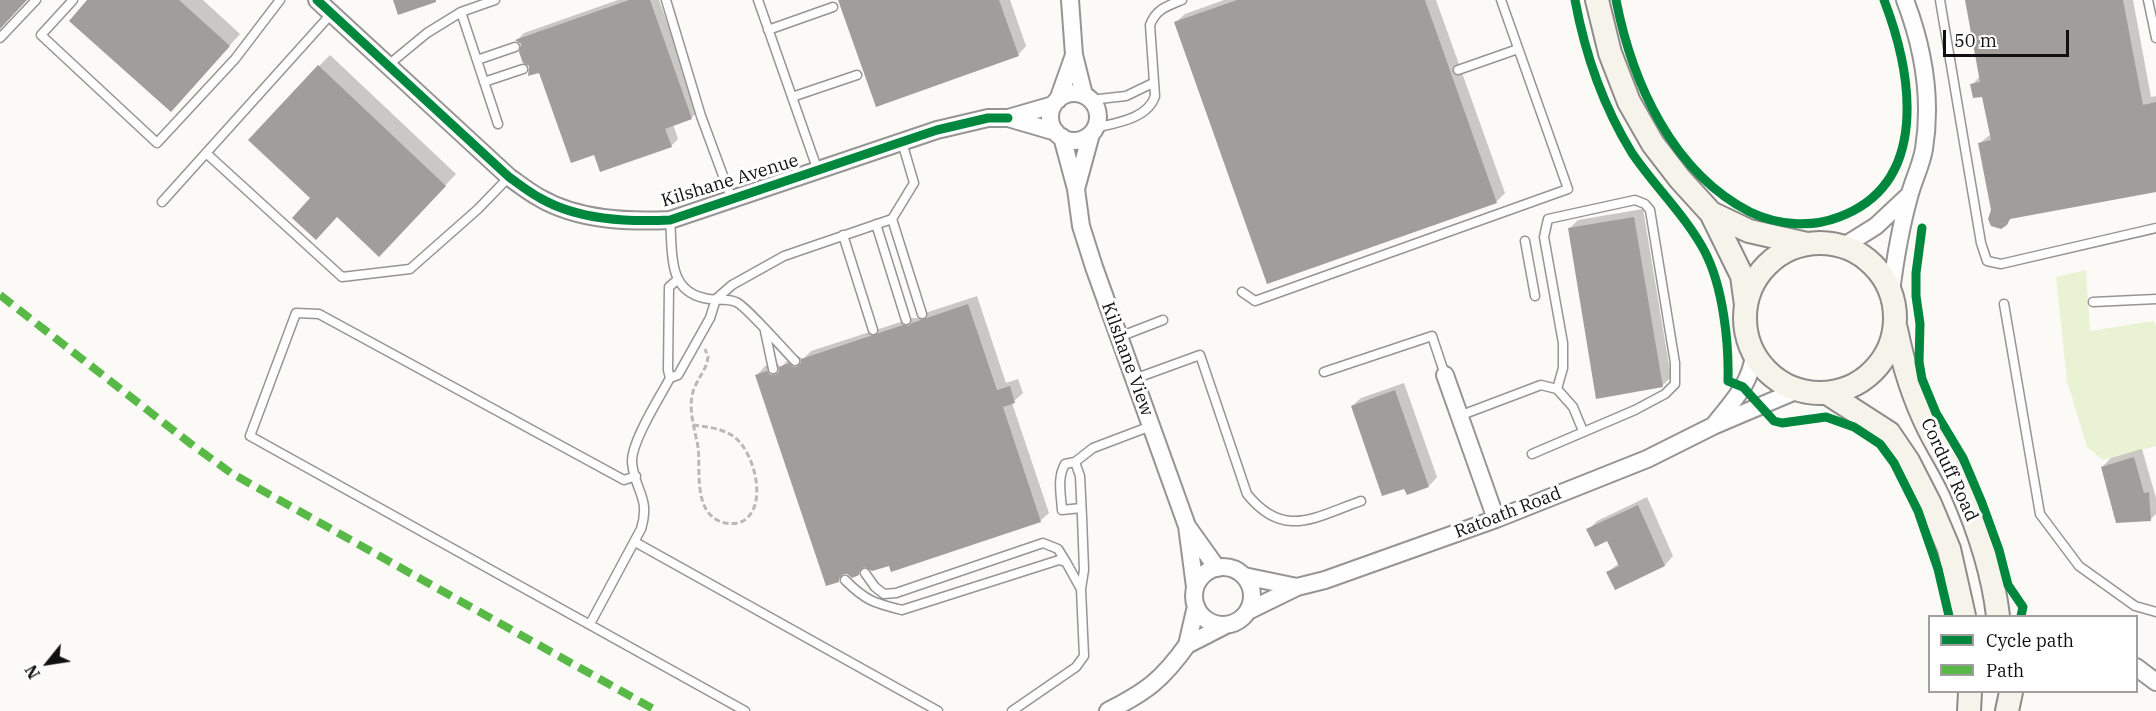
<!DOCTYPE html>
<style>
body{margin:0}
#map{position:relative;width:2156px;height:711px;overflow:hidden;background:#fcfaf6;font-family:"IBM Plex Serif",serif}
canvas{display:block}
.legend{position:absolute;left:1928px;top:615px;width:210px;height:78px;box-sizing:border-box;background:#fff;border:2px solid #9f9f9f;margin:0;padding:8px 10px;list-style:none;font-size:18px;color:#101010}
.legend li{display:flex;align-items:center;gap:12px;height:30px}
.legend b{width:30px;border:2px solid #9f9f9f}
.north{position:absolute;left:18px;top:633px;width:60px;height:60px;-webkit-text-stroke:4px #fff;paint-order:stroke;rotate:240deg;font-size:16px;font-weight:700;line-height:24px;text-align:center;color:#101010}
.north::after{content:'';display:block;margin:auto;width:21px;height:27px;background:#101010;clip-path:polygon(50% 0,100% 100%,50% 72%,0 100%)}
.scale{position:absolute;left:1943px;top:30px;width:126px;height:27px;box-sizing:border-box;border:3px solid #101010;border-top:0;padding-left:8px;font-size:18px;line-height:21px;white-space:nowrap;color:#101010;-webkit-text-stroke:4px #fff;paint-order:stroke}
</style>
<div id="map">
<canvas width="2156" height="711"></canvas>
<ul class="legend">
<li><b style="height:8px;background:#00873e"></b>Cycle path</li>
<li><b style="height:8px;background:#58b947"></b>Path</li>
</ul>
<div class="north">N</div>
<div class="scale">50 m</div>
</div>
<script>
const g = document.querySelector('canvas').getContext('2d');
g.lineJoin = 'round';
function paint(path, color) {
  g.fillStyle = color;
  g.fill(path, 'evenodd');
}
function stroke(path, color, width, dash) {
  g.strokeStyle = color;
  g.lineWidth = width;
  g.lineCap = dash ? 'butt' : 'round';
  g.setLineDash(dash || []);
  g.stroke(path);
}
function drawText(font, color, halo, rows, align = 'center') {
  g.font = font + ' "IBM Plex Serif",serif';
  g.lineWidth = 6;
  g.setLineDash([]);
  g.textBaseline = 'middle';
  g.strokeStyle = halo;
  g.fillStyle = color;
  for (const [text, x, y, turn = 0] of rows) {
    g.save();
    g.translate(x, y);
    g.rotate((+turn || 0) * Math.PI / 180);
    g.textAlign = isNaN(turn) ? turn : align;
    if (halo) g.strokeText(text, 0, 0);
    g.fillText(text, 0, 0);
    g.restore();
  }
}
paint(new Path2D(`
 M2086 270 2090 331 2153 321 2156 326V446L2103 460 2087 447 2067 381 2056 277Z`), '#e9f3d4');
paint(new Path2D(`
 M89 0H203L240 34 182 99Z
 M618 0H659L699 111 691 118 673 124 678 139 671 146 595 153 540 71 530 66 522 44 517 40 524 33Z
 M840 0H1010L1026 46 1018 55Z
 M1224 0H1436L1505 193 1496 202 1176 22 1185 14Z
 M1966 0H2133L2151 97 2156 96V191L2012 217 2002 227 1980 143 1991 134 1984 95 1972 85 1980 76Z
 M330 55 456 174 391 243 338 215 312 198 319 66Z
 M1643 209 1671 377 1662 386 1569 229 1578 220Z
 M977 296 1006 383 1018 379 1023 393 1012 403 1049 513 1040 521 890 564 866 566 858 574 846 573 838 581 757 375 765 366 776 363 781 367 789 359 798 356 803 359 811 351 913 318H918L922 314Z
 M1404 383 1437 477 1429 486 1352 406 1361 398Z
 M2142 449 2156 498V514L2151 519 2117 521 2102 467 2111 458Z
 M1647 497 1673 556 1665 565 1615 588 1608 572 1619 563 1608 539 1588 530 1597 521Z`), '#0003');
paint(new Path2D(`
 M0 0H27L0 29Z
 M87 0H179L230 46 171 112 69 21Z
 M393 0H436V2L398 15Z
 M629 0H650L692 119 665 129 672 147 600 172 594 155 571 163 539 73 528 76 529 66 523 63 519 52 521 44 515 40Z
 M838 0H999L1019 56 876 107Z
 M1237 0H1425L1497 203 1267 284 1174 22Z
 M1965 0H2123L2143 105 2156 102V192L2010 219 2007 225 2001 229 1991 226 1988 219 1991 210 1978 143 1991 140 1982 97 1973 98 1970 84 1980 82Z
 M318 65 446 186 379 257 337 217 316 240 292 218 310 198 248 140Z
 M1634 217 1663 387 1596 399 1568 228Z
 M968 304 997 390 1010 386 1015 403 1003 407 1041 522 891 572 889 566 872 571 864 567 860 570 859 575 852 578 847 574H843L839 578V582L826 586 755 375 767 371 770 375H775L779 372V367L789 363 793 367H797L801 363V359L903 325 908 326 912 323Z
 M1395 390 1429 487 1407 495 1404 489 1382 496 1351 406Z
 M2134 457 2144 493 2149 492 2151 521 2116 523 2101 467Z
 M1638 505 1665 566 1615 590 1606 572 1619 566 1607 541 1595 547 1586 529Z`), '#a09d9b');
const lane = new Path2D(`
 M73 0 41 35 157 143 235 59 280 0
 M666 0 701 116 732 200
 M758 0 818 171
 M1940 0 1981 243 1987 261 2001 264 2156 228
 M2148 0 2156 38
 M461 12 498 124
 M768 30 833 7
 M0 38 36 0
 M477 60 515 47
 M387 66 427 33 461 12 495 0
 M1458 70 1518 49
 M484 82 523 69
 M792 97 857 75
 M1090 100 1126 96 1153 83
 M1095 128C1115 123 1148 119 1155 96L1150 25C1156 9 1167 6 1182 0
 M206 153 342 277 410 269 478 209 509 177
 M162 202 332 13
 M892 219 922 314
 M670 220C673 249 666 290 704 298 714 301 726 298 736 302 745 305 785 351 795 361
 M876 224 906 320
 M843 235 873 330
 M1525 241 1535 296
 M1242 292 1255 301 1568 189 1501 0
 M2093 302 2156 299
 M2004 304 2040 514 2079 566 2135 606 2156 612
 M765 331 773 369
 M1119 337 1163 320
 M1324 372 1432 336 1445 375
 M670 378 668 370 669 287 677 280
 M1134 379 1200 355 1247 494C1284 540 1315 517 1361 501
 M1459 416 1541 385 1557 389 1573 407 1583 431
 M1532 454 1635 410 1665 394 1675 384V363L1650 210 1645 204 1635 200 1548 219 1544 237 1563 343V368L1557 389
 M636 476 624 480 319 314 296 313 250 436 745 711
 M1081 508 1062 510C1061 494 1057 478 1065 464L1075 462 1093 448 1151 426
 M635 542 938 711
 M865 573 875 587 884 594 896 593 1043 543 1058 549 1066 562
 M845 580C866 601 874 603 902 610L1059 560 1066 562 1081 589
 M590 624 641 529C651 497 634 490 632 462 631 442 660 397 670 378L678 375 710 318 716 299 732 285 784 256 892 219 914 183 902 142
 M1012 711 1076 667 1084 656 1081 589 1084 570 1082 517 1080 476 1075 462`);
const street = new Path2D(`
 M317 0 509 177C519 184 529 192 540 198 578 220 627 222 670 220L937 130 988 118H1008
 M1070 0 1074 55
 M1050 117a24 24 0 1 1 48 0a24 24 0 1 1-48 0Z
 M1058 100 1074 55 1084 95
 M1053 105 1008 118 1056 132
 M1062 137 1076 189 1091 134
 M1076 189 1081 226 1094 267 1187 526
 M1844 246 1876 226 1909 195
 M1891 292C1895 260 1900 229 1909 197 1913 181 1921 166 1924 149 1932 99 1923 47 1905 0
 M1445 375 1496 519
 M1714 425C1732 402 1751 384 1754 354
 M1194 596a29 29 0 1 1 58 0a29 29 0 1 1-58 0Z
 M1244 576 1297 587 1248 611
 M1195 587 1187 526 1217 568
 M1297 587 1325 580 1496 519 1647 459 1713 426 1798 390
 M1196 606 1187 645 1226 625
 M2136 667 2156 682
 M1108 711C1146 692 1162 680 1187 645`);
const secondary = new Path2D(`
 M1597 0 1610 53 1629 102 1653 144 1680 179 1711 213 1742 276 1746 305
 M1711 213 1749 231 1807 244
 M1745 318a75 75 0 1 1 150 0a75 75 0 1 1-150 0Z
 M1896 329C1903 364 1913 397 1929 429 1939 449 1952 469 1961 489 1979 530 1993 573 1998 616
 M1827 393 1889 433 1908 461 1930 504 1949 549 1964 616
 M1969 711 1970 692
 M2007 711 2011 692`);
stroke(lane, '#969594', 11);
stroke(street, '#969594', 20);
stroke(secondary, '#8d8c8a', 26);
stroke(new Path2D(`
 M693 425C707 427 721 428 733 436 754 450 769 506 743 521 738 524 731 524 725 523 692 515 701 471 698 447 695 430 689 413 692 396 694 384 703 374 707 363L708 357 705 349`), '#b9b9b8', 3, [6, 3]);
stroke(lane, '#fffefe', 8);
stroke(street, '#fffefe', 16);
stroke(secondary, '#f6f3eb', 22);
stroke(new Path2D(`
 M0 295 191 444 231 473 657 711`), '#58b947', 8, [15, 8]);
stroke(new Path2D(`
 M317 0 509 177C519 184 529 192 540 198 578 220 627 222 670 220L937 130 988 118H1008
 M1575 0C1585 54 1603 106 1632 153 1655 187 1686 216 1705 252 1723 287 1729 342 1728 381L1743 387 1774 421 1782 423 1826 417 1854 427 1880 444 1894 463 1918 511 1938 569 1949 616
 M1616 0C1632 82 1672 172 1750 212 1777 225 1811 228 1839 217 1931 183 1912 73 1884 0
 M1922 228 1916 273V296L1920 324 1919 362 1922 379 1936 413 1963 458 1982 503 1999 550 2008 585 2023 607 2021 616`), '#00873e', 9);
drawText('18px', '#101010', '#fff', [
 ["Kilshane Avenue",730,181,-17],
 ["Kilshane View",1127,359,70],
 ["Corduff Road",1949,470,65],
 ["Ratoath Road",1508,513,-21]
]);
</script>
